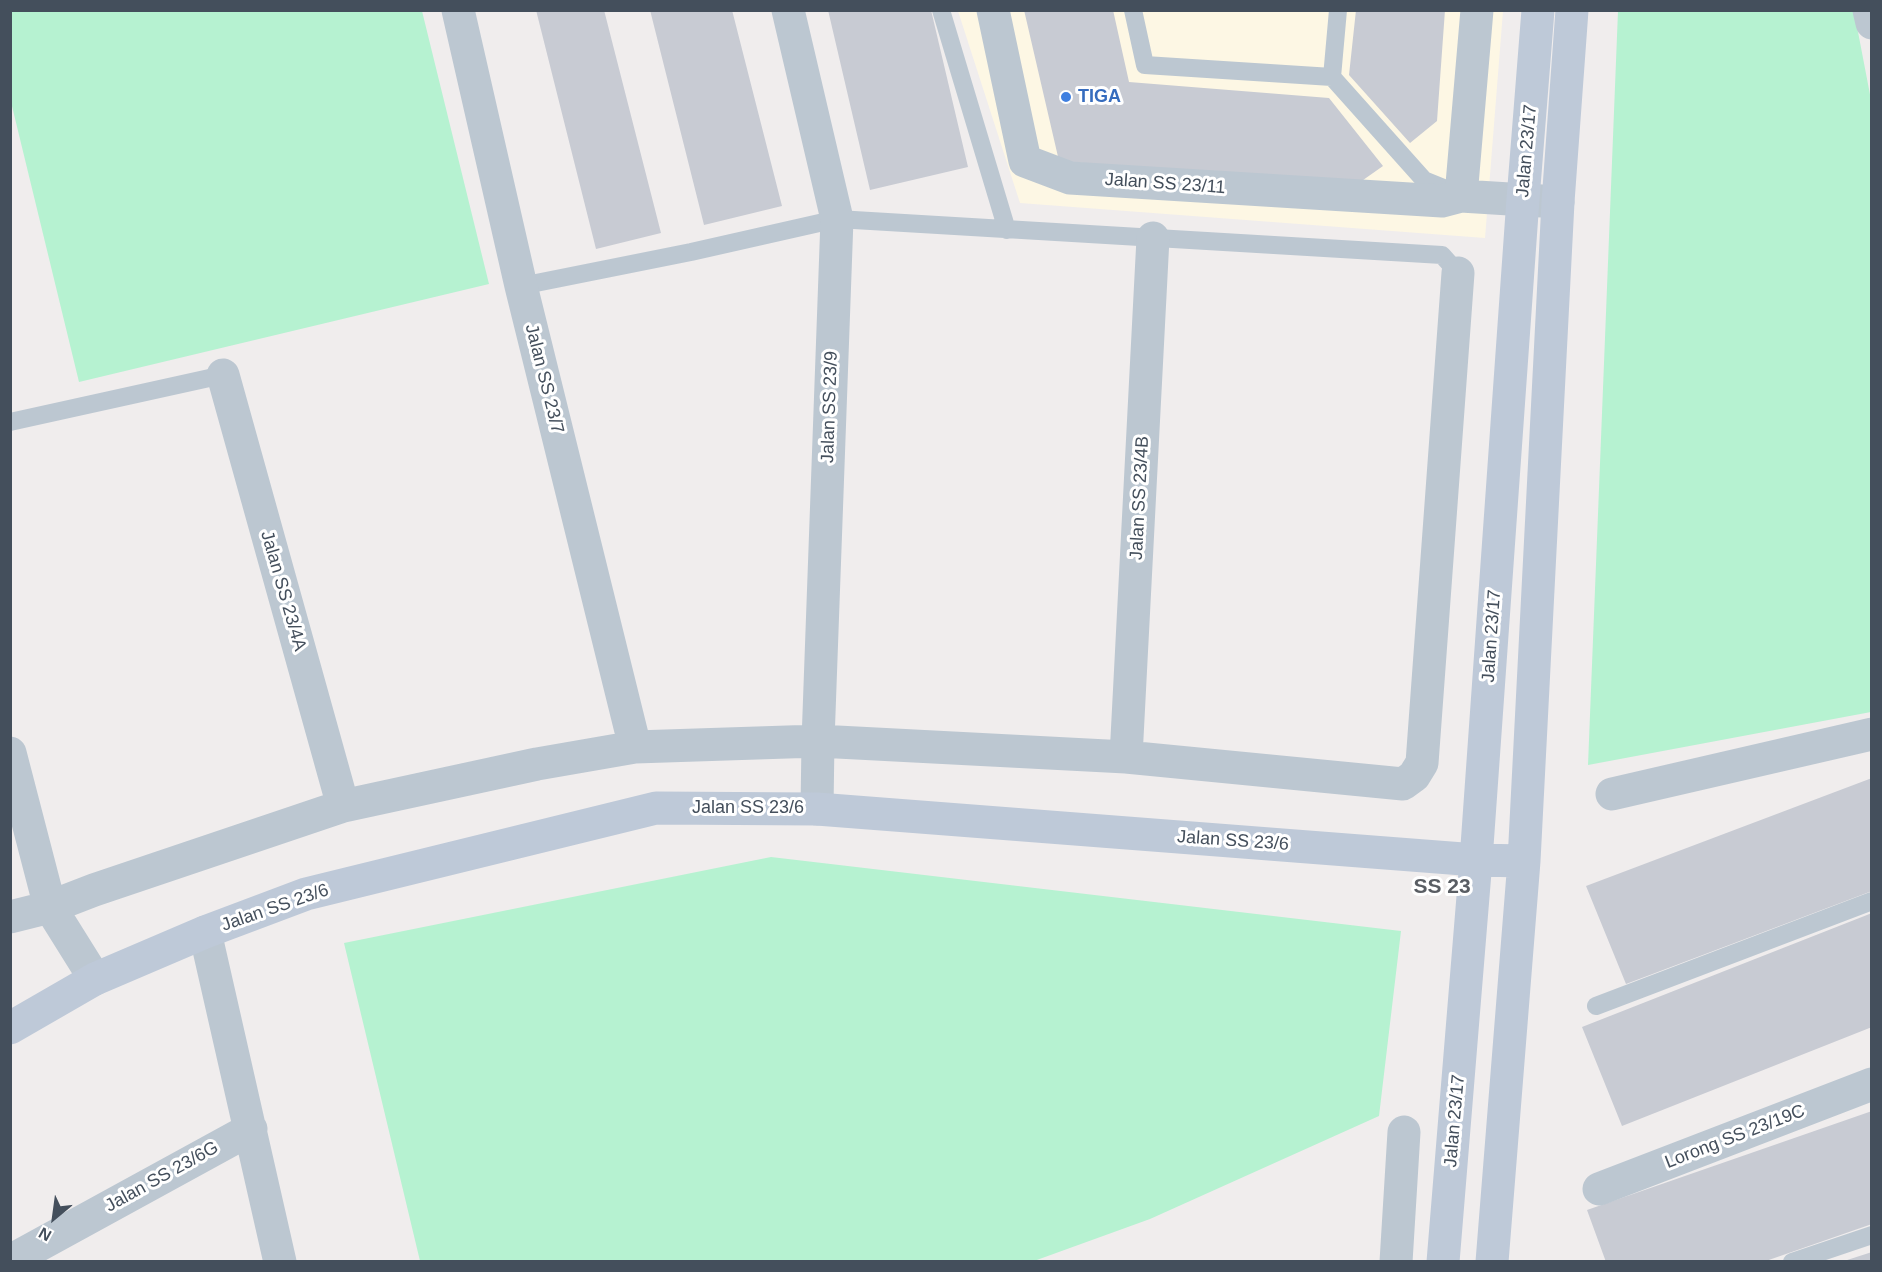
<!DOCTYPE html>
<style>
body{margin:0}
#map{position:relative;width:1882px;height:1272px;overflow:hidden;background:#f0eded;font-family:Helvetica,sans-serif}
canvas{display:block}
.frame{position:absolute;inset:0;border:12px solid #444f5c;pointer-events:none}
.north{position:absolute;left:24px;top:1188px;width:60px;height:60px;-webkit-text-stroke:4px #fff;paint-order:stroke;rotate:209deg;font-size:16px;font-weight:700;line-height:24px;text-align:center;color:#444f5c}
.north::after{content:'';display:block;margin:auto;width:21px;height:27px;background:#444f5c;clip-path:polygon(50% 0,100% 100%,50% 72%,0 100%)}
</style>
<div id="map">
<canvas width="1882" height="1272"></canvas>
<div class="frame"></div>
<div class="north">N</div>
</div>
<script>
const g = document.querySelector('canvas').getContext('2d');
g.lineJoin = 'round';
function paint(path, color) {
  g.fillStyle = color;
  g.fill(path, 'evenodd');
}
function stroke(path, color, width, dash) {
  g.strokeStyle = color;
  g.lineWidth = width;
  g.lineCap = dash ? 'butt' : 'round';
  g.setLineDash(dash || []);
  g.stroke(path);
}
function drawText(font, color, halo, rows, align = 'center') {
  g.font = font + ' Helvetica,sans-serif';
  g.lineWidth = 6;
  g.setLineDash([]);
  g.textBaseline = 'middle';
  g.strokeStyle = halo;
  g.fillStyle = color;
  for (const [text, x, y, turn = 0] of rows) {
    g.save();
    g.translate(x, y);
    g.rotate((+turn || 0) * Math.PI / 180);
    g.textAlign = isNaN(turn) ? turn : align;
    if (halo) g.strokeText(text, 0, 0);
    g.fillText(text, 0, 0);
    g.restore();
  }
}
paint(new Path2D(`
 M958 11H1503L1485 238 1020 203Z`), '#fdf7e4');
paint(new Path2D(`
 M10 11H422L489 284 79 382 11 102Z
 M1618 11H1854L1872 105 1871 712 1588 765Z
 M771 857 1401 931 1379 1116 1150 1219 1034 1261H420L344 943Z`), '#b6f2d1');
paint(new Path2D(`
 M536 10H604L661 233 596 249Z
 M650 10H732L782 206 704 225Z
 M828 10H931L968 167 870 190Z
 M1024 10H1113L1129 82 1329 98 1383 166 1356 185 1059 161Z
 M1356 10H1445L1437 121 1410 143 1349 75Z
 M1872 778V891L1626 984 1586 886Z
 M1872 913V1027L1622 1126 1582 1027Z
 M1872 1111V1224L1763 1262H1606L1587 1210Z
 M1872 1252V1262H1845L1844 1261Z`), '#c8cbd3');
stroke(new Path2D(`
 M941 10 1007 230
 M1133 10 1145 65 1332 77 1424 180 1456 193
 M1332 77 1338 10
 M521 286 691 252 837 219 1442 255 1458 273
 M10 422 223 375
 M1596 1006 1872 901
 M1792 1262 1872 1235`), '#bcc7d1', 18);
stroke(new Path2D(`
 M458 10 521 286 635 747
 M788 10 837 219 818 741 817 809
 M993 10 1025 161 1070 178 1442 201 1461 196 1558 202
 M1869 10 1872 23
 M1461 196 1477 10
 M223 375 343 806
 M10 753 50 907 95 979
 M1126 757 1153 238
 M1612 794 1872 734
 M10 917 50 907 94 890 343 806 537 764 635 747 818 741 1126 757 1403 784 1414 776 1422 763 1458 273
 M205 932 280 1262
 M1599 1189 1872 1084
 M10 1261 251 1129
 M1396 1262 1404 1132`), '#bcc7d1', 33);
stroke(new Path2D(`
 M10 1028 95 979 205 932 306 894 656 808 817 809 1476 860 1524 861
 M1443 1262 1476 860 1523 199 1538 10
 M1492 1262 1524 861 1558 202 1572 10`), '#bec9d8', 33);
for (const [x, y, r, color] of [
 [1066,97,6,"#3f7fe0"]
]) {
  const dot = new Path2D();
  dot.arc(x, y, r, 0, 2 * Math.PI);
  g.fillStyle = color;
  g.fill(dot);
  stroke(dot, '#fff', 2);
}
drawText('bold 18px', '#366cbe', '#fff', [
 ["TIGA",1078,97]
], 'left');
drawText('18px', '#444f5c', '#fff', [
 ["Jalan 23/17",1527,151,-85],
 ["Jalan SS 23/11",1165,184,4],
 ["Jalan SS 23/7",544,379,76],
 ["Jalan SS 23/9",830,407,-88],
 ["Jalan SS 23/4B",1140,498,-87],
 ["Jalan SS 23/4A",283,591,74],
 ["Jalan 23/17",1492,636,-86],
 ["Jalan SS 23/6",748,808],
 ["Jalan SS 23/6",1233,841,4],
 ["Jalan SS 23/6",275,908,-19],
 ["Jalan 23/17",1455,1121,-85],
 ["Lorong SS 23/19C",1735,1137,-21],
 ["Jalan SS 23/6G",162,1177,-29]
]);
drawText('bold 21px', '#595d63', '#fff', [
 ["SS 23",1442,887]
]);
</script>
